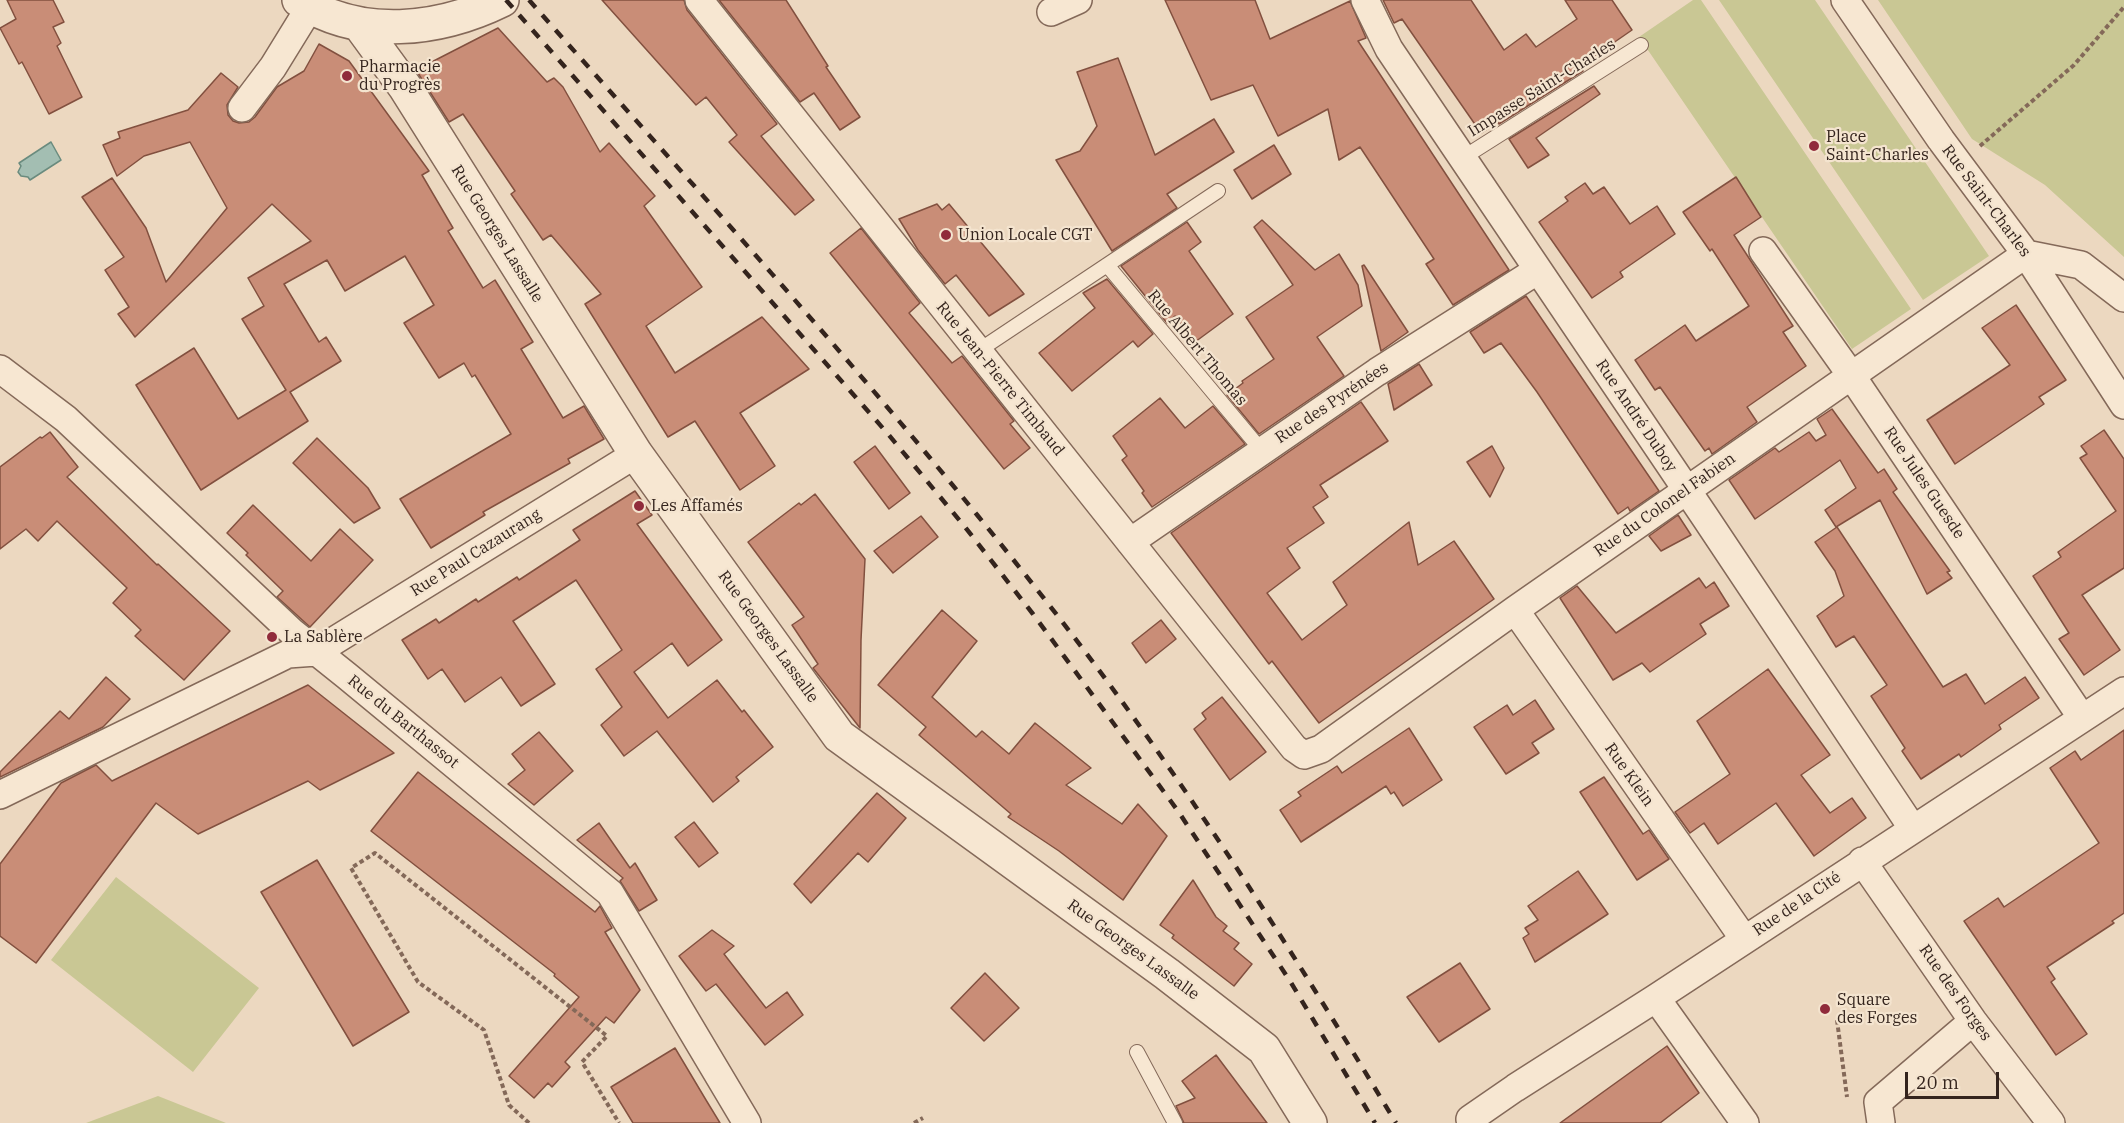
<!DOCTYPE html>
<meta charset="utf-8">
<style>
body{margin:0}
#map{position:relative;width:2124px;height:1123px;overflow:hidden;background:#ecd8c0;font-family:"IBM Plex Serif",serif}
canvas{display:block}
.scale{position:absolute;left:1905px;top:1072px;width:94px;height:27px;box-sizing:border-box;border:3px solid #34241d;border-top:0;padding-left:8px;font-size:18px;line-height:21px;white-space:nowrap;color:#34241d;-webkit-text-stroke:4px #f4e4cf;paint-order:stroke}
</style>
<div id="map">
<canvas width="2124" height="1123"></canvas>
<div class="scale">20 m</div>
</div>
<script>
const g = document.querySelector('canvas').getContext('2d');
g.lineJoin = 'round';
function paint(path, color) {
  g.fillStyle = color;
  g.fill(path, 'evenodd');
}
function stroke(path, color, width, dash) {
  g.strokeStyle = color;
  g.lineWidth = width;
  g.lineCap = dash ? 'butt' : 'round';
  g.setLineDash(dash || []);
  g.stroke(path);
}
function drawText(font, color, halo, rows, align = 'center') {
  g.font = font + ' "IBM Plex Serif",serif';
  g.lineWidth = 4.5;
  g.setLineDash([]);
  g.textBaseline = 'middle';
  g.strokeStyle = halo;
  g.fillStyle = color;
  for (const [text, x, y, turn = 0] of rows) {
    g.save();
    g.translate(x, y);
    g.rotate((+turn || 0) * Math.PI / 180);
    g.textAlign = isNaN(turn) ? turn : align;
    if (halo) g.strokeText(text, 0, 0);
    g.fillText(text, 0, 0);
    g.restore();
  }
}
paint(new Path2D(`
 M1693 0H1701L1911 309 1852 349 1639 37Z
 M1719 0H1815L1989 256 1923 300Z
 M1878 0H2124V257L2045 185 1972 139Z
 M116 877 259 988 193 1072 51 960Z
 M158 1096 226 1123H86Z`), '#c9c794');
const water = new Path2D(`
 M51 142 61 160 30 180 28 177 21 176 18 172 21 166 19 163Z`);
paint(water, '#a3beb2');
stroke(water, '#6a8b7e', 1.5);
const building = new Path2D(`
 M7 0H53L64 22 53 27 61 43 57 46 82 97 49 114 22 62 19 64 0 28 16 19Z
 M602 0H684L687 10 774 120 777 124 761 136 814 200 795 215 729 142 737 135 706 97 696 105Z
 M719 0H786L828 66 826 67 860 117 840 130 814 93 800 102Z
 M1165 0H1255L1270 39 1350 1 1366 38 1358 41 1509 270 1453 305 1426 264 1434 259 1360 147 1339 160 1328 109 1278 136 1253 85 1211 100Z
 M1383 0H1471L1504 50 1526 34 1536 47 1577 19 1565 0H1612L1632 30 1580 66 1583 71 1499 124 1498 122 1481 133 1402 19 1394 23Z
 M498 28 547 82 554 78 563 87 600 152 609 143 655 196 644 206 702 287 646 326 675 373 762 317 809 369 740 413 775 466 740 490 695 421 668 437 585 304 601 294 551 235 543 240 511 194 515 191 463 114 449 122 416 70Z
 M319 44 349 61 429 171 422 175 453 228 448 231 483 288 495 280 533 342 521 349 563 418 584 406 604 439 568 459 570 463 483 512 485 515 431 548 400 499 511 434 475 375 472 377 464 363 439 378 404 323 434 305 405 256 345 291 327 260 284 284 319 342 326 337 341 361 290 392 308 421 201 490 136 385 194 348 238 419 286 390 242 319 264 306 248 278 311 241 272 204 135 337 118 314 129 307 105 270 124 257 82 197 112 178 146 228 166 282 227 208 190 142 144 156 117 176 103 145 120 138 118 132 188 110 221 73 238 87 227 105 228 115 233 121 239 123 249 122 255 117 277 87 304 71Z
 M1118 58 1155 155 1214 119 1234 152 1167 194 1177 208 1112 251 1056 160 1080 151 1097 126 1077 72Z
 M1594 86 1600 94 1536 138 1549 155 1528 168 1509 139Z
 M1274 145 1291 174 1252 199 1234 170Z
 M1736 177 1761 217 1734 235 1793 326 1783 332 1806 366 1747 407 1757 422 1712 454 1709 448 1705 451 1660 387 1655 390 1635 360 1685 325 1696 341 1749 306 1712 249 1710 251 1683 212Z
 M1585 183 1593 194 1604 187 1630 224 1657 206 1675 234 1620 272 1623 277 1592 298 1539 222 1568 201 1565 197Z
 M937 204 942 210 949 204 1024 294 989 316 956 275 945 284 918 250 899 219Z
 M1262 220 1315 270 1339 254 1358 285 1362 306 1317 337 1344 376 1259 434 1227 395 1243 383 1242 381 1274 359 1246 317 1293 285 1254 227Z
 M1187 222 1201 242 1189 251 1233 314 1195 342 1175 316 1167 323 1121 266Z
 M861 228 920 303 909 313 952 363 962 356 1014 421 1010 424 1030 448 1004 469 830 253Z
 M1364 265 1408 332 1381 351 1362 266Z
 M1107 279 1153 334 1138 347 1133 341 1072 391 1039 353 1095 308 1083 293Z
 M1526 296 1659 491 1630 511 1628 507 1618 514 1537 392 1501 343 1484 353 1470 332Z
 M2016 305 2066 380 2039 397 2044 404 1955 464 1927 420 2010 365 1982 328Z
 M1419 364 1432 385 1394 410 1388 384Z
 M1160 398 1185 428 1213 406 1245 444 1152 507 1142 493 1144 491 1122 460 1127 456 1113 436Z
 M1361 402 1388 441 1320 485 1328 497 1313 507 1324 523 1287 548 1300 568 1267 593 1302 640 1347 605 1333 582 1409 522 1418 565 1454 541 1494 599 1319 723 1272 661 1269 664 1171 533Z
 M1832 409 1878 473 1884 469 1897 489 1893 492 1950 571 1947 572 1952 578 1927 594 1880 500 1836 527 1825 510 1856 488 1840 460 1755 519 1729 480 1775 448 1779 452 1809 432 1816 441 1826 435 1817 419Z
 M2104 430 2124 459V568L2082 595 2120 650 2084 675 2059 639 2069 633 2033 576 2061 557 2058 552 2116 511 2080 458 2087 454 2081 446Z
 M50 432 78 467 67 477 157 565 158 564 230 631 184 680 135 636 141 630 113 603 127 588 57 521 38 541 26 529 0 549V467L40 437 42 438Z
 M317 438 368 488 380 508 354 523 293 463Z
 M875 446 910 493 889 509 854 462Z
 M1492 446 1504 468 1490 497 1467 462Z
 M635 491 652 515 637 524 722 640 688 666 672 643 634 672 668 718 717 680 742 712 744 710 773 747 736 777 739 781 713 802 657 731 624 756 601 725 622 707 596 669 622 650 576 580 513 621 555 684 521 706 501 677 465 702 442 669 428 679 402 640 436 619 439 623 476 599 478 602 517 577 519 580 580 540 573 530Z
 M815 494 865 559 861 640 860 728 813 668 818 664 792 625 804 617 748 542 799 503 801 505Z
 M253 505 311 561 340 529 373 560 310 627 277 597 283 591 246 555 248 553 227 533Z
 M1678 515 1691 535 1661 551 1649 536Z
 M921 516 938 537 893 573 874 551Z
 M1837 527 1943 687 1966 674 1985 704 2025 677 2039 698 1999 725 2001 729 1961 757 1959 754 1921 779 1902 751 1905 748 1871 696 1887 685 1854 636 1836 647 1817 616 1844 596 1835 571 1815 542Z
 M1699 578 1706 588 1714 582 1729 606 1700 624 1706 634 1650 672 1642 663 1613 680 1560 598 1577 586 1616 633Z
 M942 610 977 641 932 697 976 737 982 731 1009 754 1035 723 1091 768 1066 785 1122 824 1138 804 1167 836 1123 900 1059 851 1008 817 1011 814 919 735 926 727 878 685Z
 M1161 620 1176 639 1146 663 1132 643Z
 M1768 669 1830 755 1801 775 1830 813 1852 798 1866 818 1814 856 1776 803 1718 844 1704 823 1690 833 1675 812 1730 774 1697 721Z
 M106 677 130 699 103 727 0 777V772L60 711 69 719Z
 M308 685 394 753 320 790 308 781 198 834 156 803 36 963 0 936V864L61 783 96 765 112 781Z
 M1222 697 1266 752 1230 780 1194 729 1206 719 1202 713Z
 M1535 700 1554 729 1532 743 1539 753 1506 774 1474 727 1507 705 1513 715Z
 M1409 728 1442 780 1403 806 1394 792 1391 794 1386 786 1301 842 1280 810 1301 796 1298 792 1337 766 1342 773Z
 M2124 730V913L2112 921 2114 923 2047 967 2055 979 2051 982 2087 1034 2056 1055 1964 921 1998 898 2004 907 2099 843 2050 768 2075 751 2081 760Z
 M539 732 573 771 534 805 508 784 525 770 512 754Z
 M418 772 595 912 600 906 612 928 605 932 640 990 614 1023 606 1017 565 1062 570 1067 552 1087 548 1083 534 1098 509 1076 579 997 554 976 555 974 371 831Z
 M1604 777 1643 834 1649 830 1669 859 1637 880 1580 792Z
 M877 793 906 818 868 862 858 853 811 903 794 884Z
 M694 822 718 853 699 867 675 837Z
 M599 823 630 868 635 863 657 900 639 911 620 881 623 878 577 840Z
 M317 860 409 1012 353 1046 261 892Z
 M1578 871 1608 914 1535 962 1523 938 1529 934 1525 928 1538 920 1528 906Z
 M1193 880 1216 917 1227 926 1223 931 1239 943 1234 949 1252 964 1234 986 1172 938 1174 935 1160 925Z
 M712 930 734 946 724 954 766 1008 787 992 803 1015 765 1045 716 984 706 991 679 956Z
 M1460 963 1490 1009 1439 1042 1407 997Z
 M985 973 1019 1008 984 1041 951 1008Z
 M1667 1046 1699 1093 1660 1123H1560Z
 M675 1048 706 1100 720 1123H633L611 1087Z
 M1216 1055 1267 1123H1184L1176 1106 1195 1098 1182 1081Z`);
paint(building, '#c98d77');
stroke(building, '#82503f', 1.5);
const service = new Path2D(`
 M1461 159 1641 45
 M1107 265 1262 451
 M978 351 1218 191
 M1137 1052 1175 1123`);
const minor = new Path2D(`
 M699 0 1294 748 1304 755 1321 749 1515 610 2026 254 2081 265 2124 298
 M1365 0 1389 49 1705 517 1913 829
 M1845 0 1941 140 2026 254 2124 405
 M1051 12 1078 0
 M242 108 273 67 310 7
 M1763 251 1851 375 2082 718
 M0 369 66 419 292 632 347 676 610 893 747 1123
 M1130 542 1377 372 1538 270
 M1515 610 1744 939
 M0 795 288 654 316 652 636 454
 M1862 861 1973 1021 2051 1123
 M1656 998 1745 1123
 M1470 1119 1515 1088 1656 998 2124 691
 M1881 1123 1878 1102 1973 1021`);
const tertiary = new Path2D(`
 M299 0C361 40 439 31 502 0
 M359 24 405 87 636 454 839 736 1167 974 1264 1049 1310 1123`);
stroke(service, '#846959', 16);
stroke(minor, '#846959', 30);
stroke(tertiary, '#846959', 36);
stroke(new Path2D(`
 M1980 146 2074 65 2124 7
 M1837 1020 1847 1097
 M529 1123 509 1105 484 1030 418 982 351 868 375 853 607 1036 582 1062 619 1123
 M914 1123 923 1118`), '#846959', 4, [4.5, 3]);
stroke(service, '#f7e7d2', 14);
stroke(minor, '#f7e7d2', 27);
stroke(tertiary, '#f7e7d2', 33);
stroke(new Path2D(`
 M506 0 888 434 965 527 1033 614 1178 811 1290 981 1375 1123
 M529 0C704 198 883 393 1046 601 1176 766 1288 944 1396 1123`), '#34241d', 4.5, [10, 10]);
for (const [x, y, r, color] of [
 [347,76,6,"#902b3b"],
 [1814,146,6,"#902b3b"],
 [946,235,6,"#902b3b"],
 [639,506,6,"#902b3b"],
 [272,637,6,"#902b3b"],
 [1825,1009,6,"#902b3b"]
]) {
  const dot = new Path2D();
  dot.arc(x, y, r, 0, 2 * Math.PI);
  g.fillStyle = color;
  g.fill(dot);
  stroke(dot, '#f4e4cf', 2);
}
drawText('16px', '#34241d', '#f4e4cf', [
 ["Pharmacie",359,67],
 ["du Progrès",359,85],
 ["Place",1826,137],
 ["Saint-Charles",1826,155],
 ["Union Locale CGT",958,235],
 ["Les Affamés",651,506],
 ["La Sablère",284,637],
 ["Square",1837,1000],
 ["des Forges",1837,1018]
], 'left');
drawText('16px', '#34241d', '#f4e4cf', [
 ["Impasse Saint-Charles",1542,88,-32],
 ["Rue Saint-Charles",1986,201,53],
 ["Rue Georges Lassalle",497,234,58],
 ["Rue Albert Thomas",1197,348,50],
 ["Rue Jean-Pierre Timbaud",1000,379,51],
 ["Rue des Pyrénées",1332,403,-34],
 ["Rue André Duboy",1636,416,56],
 ["Rue Jules Guesde",1924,483,56],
 ["Rue du Colonel Fabien",1665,505,-35],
 ["Rue Paul Cazaurang",476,553,-32],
 ["Rue Georges Lassalle",768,637,54],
 ["Rue du Barthassot",403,722,39],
 ["Rue Klein",1629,775,55],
 ["Rue de la Cité",1797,904,-34],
 ["Rue Georges Lassalle",1133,950,36],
 ["Rue des Forges",1955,993,55]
]);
</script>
